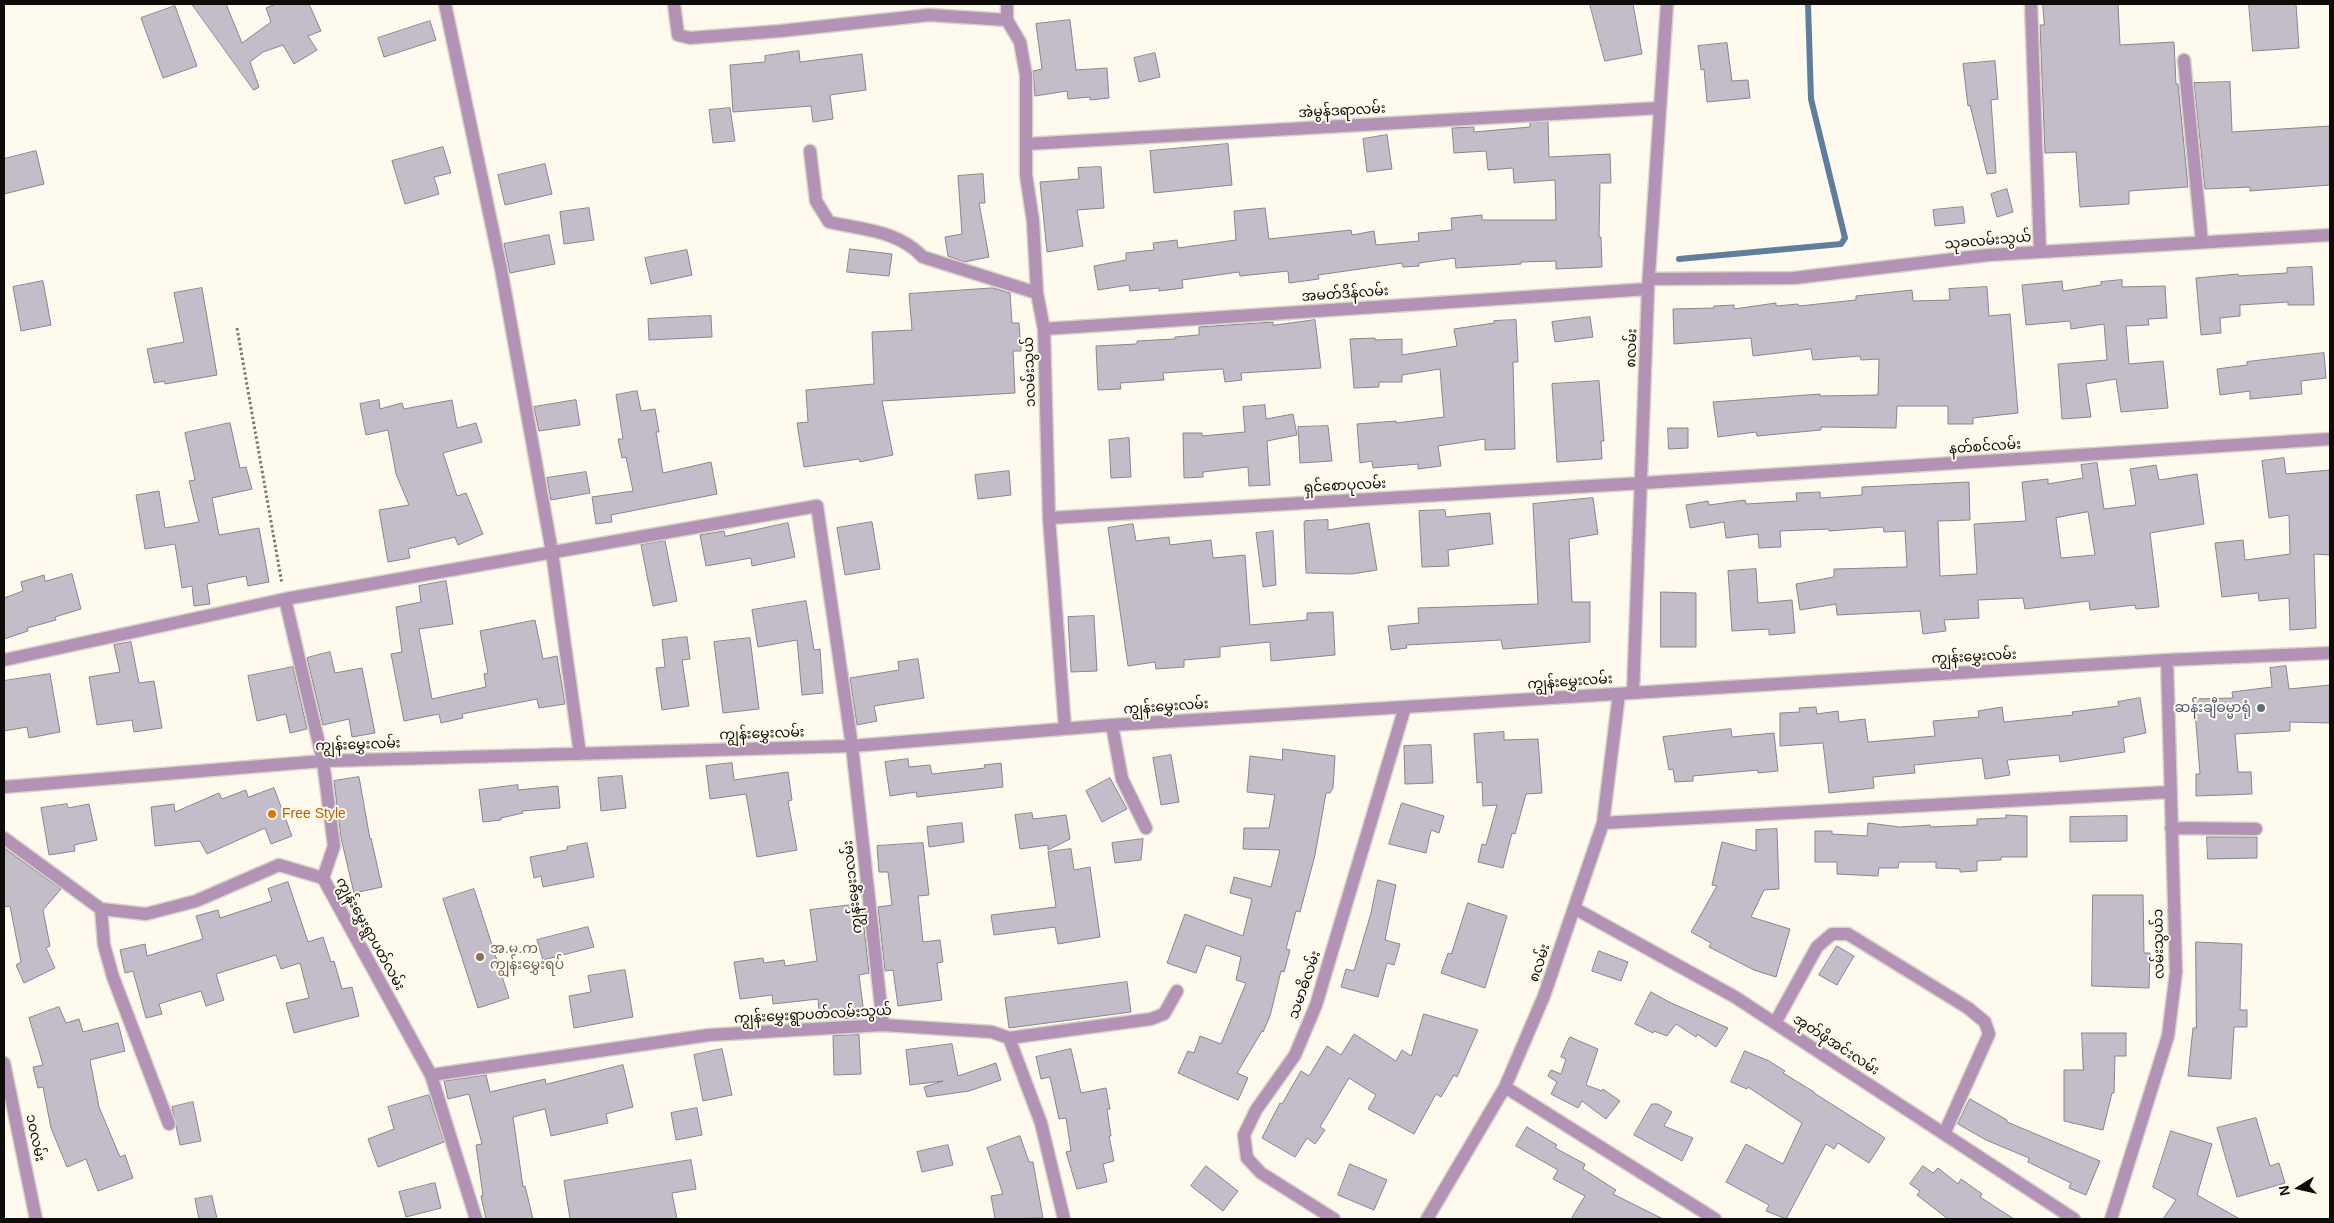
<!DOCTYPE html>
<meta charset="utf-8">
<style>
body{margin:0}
#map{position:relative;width:2334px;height:1223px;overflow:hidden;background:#fffaed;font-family:Arial,sans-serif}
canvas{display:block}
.frame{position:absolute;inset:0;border:5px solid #0e0c08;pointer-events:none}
.north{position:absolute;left:2274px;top:1163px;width:50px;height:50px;-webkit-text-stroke:4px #fffaed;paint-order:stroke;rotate:260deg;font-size:14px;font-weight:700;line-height:20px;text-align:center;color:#0e0c08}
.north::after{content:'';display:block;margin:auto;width:18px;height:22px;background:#0e0c08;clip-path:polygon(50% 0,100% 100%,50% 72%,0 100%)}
</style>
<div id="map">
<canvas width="2334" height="1223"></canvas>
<div class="frame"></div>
<div class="north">N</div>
</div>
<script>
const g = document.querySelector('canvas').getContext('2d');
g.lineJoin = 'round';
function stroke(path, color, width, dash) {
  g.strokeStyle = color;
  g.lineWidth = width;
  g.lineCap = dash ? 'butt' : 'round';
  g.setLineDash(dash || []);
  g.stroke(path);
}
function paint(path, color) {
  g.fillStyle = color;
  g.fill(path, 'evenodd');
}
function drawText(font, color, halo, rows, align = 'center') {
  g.font = font + ' Arial,"Noto Sans Myanmar",sans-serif';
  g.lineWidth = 4;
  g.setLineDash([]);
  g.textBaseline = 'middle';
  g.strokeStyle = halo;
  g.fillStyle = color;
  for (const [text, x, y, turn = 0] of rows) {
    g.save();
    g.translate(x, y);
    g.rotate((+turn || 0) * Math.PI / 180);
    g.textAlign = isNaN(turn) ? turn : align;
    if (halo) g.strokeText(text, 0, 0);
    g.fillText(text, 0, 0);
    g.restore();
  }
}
stroke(new Path2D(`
 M1679 259 1841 244 1845 238 1811 99 1808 4`), '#5e7e9b', 6);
const building = new Path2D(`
 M192 4H226L242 43 271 22 266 8 276 4H309L321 31 308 36 317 50 294 64 283 45 263 52 250 62 259 87 254 90Z
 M1590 4H1633L1642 54 1605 61Z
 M2043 4H2118L2120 45 2174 42 2176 84H2178L2188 187 2129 191V204L2080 207 2076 152 2045 153 2040 25H2044Z
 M2249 4H2296L2299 48 2253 51Z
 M175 6 197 66 163 78 141 18Z
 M1070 20 1076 70 1107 68 1109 98 1090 100V97L1068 99 1067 91 1035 96 1033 71 1042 69 1036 24Z
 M430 21 436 40 384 57 378 38Z
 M1727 43 1732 81 1748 80 1750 98 1707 102 1704 69 1701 70 1698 46Z
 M799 51 800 62 862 54 866 90 830 95 833 119 813 122 811 106 733 112 730 65 765 62V56Z
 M1155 53 1160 77 1139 82 1134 58Z
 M1995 61 1998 99 1991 100 1996 173 1987 174 1970 105 1968 106 1963 64Z
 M2230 82 2232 132 2330 126V185L2250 191V187L2205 189 2194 83Z
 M730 108 735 141 713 143 709 110Z
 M1548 122 1549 157 1610 154 1611 183H1600L1599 237H1601L1602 267 1556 269V261L1521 262V264L1456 268 1455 258 1419 263V266L1403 267 1402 263 1318 275 1319 279 1289 283 1288 271 1240 276 1239 272 1182 280 1183 288 1159 291V288L1130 291 1129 285 1098 290 1094 266 1126 260V253L1154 250 1153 243 1177 240 1178 248 1236 240 1234 211 1265 208 1269 239 1351 230 1352 235 1374 231 1376 245 1419 241 1418 233 1452 230 1451 218 1482 215V220H1556L1555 180 1514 183 1513 168 1488 170 1486 151 1454 153 1452 128 1474 127V132L1530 127V123Z
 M1387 135 1392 169 1367 172 1363 139Z
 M1228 144 1232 185 1154 193 1150 151Z
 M443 147 451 173 434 177 439 194 405 204 392 161Z
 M36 151 44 184 4 194V159Z
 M545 164 552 194 505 205 498 175Z
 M1101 167 1104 208 1077 210 1083 246 1047 252 1040 182 1079 179 1078 168Z
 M983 174 985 203H979L989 257 964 262 948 256 945 237 962 234 958 176Z
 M2007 189 2013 212 1997 217 1991 194Z
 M1963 207 1965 223 1935 226 1933 210Z
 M589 208 594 240 564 244 560 212Z
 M549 235 555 264 510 273 504 244Z
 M850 249 892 254 889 276 847 272Z
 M687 250 692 275 651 284 645 258Z
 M2312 267 2314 305H2288V302L2240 305V316L2220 318 2221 333 2201 335 2196 278 2238 274V276L2287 273V268Z
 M2122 280V287L2165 286 2167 318 2148 319 2149 325 2126 326 2129 364 2163 361 2168 408 2121 412 2116 379 2086 384 2091 417 2062 419 2058 364 2107 360 2104 324 2071 329 2070 321 2026 325 2022 285 2062 281 2063 291 2101 285V282Z
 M43 281 51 325 21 331 13 287Z
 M1987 287 1989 316 2010 314 2018 413 1973 418V424H1948V406H1897L1896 428 1821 427V430L1757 436 1756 432 1718 437 1713 402 1820 394V396L1878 395 1879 359 1861 360 1860 356 1813 360 1811 349 1753 356 1751 338 1674 344 1673 309 1714 308V306L1734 305V309L1776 303V306L1798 304 1799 306 1856 300V296L1912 290 1913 301 1950 300 1949 289Z
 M202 288 217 375 165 384 164 381 154 383 147 349 184 342 174 293Z
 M993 288 1010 293 1012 323H1019L1021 351H1013L1015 393 882 401 893 455 860 462 859 459 804 467 797 423 808 422 806 390 874 384 872 332 912 330 909 294Z
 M711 316 712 337 649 340 648 319Z
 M1590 317 1593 337 1555 342 1552 322Z
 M1315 320 1321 368 1241 373 1242 380 1225 382 1223 369 1163 373 1164 380 1120 383 1121 389 1098 390 1096 346 1137 344V341L1175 339V337L1199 335V327L1273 322V325Z
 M1516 320 1518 362H1513L1515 449 1485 450V439L1438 446 1441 466 1418 469V464L1373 468 1372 461 1360 463 1357 424 1396 421V423L1444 417 1440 369 1402 375V382H1379V387L1354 388 1350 339 1375 338V340L1402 339V355L1457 346 1454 329 1494 323V321Z
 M2324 353 2326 378 2301 381 2302 394 2250 399V391L2220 395 2217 369 2247 365V362Z
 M1599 381 1604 441H1601L1602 459 1557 462 1552 384Z
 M637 391 641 411 655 409 659 432H656L663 473 711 462 717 494 611 515 612 522 596 524 592 497 633 491 626 457 622 458 618 439H623L616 395Z
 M379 400 380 409 402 403 404 409 452 400 457 428 476 423 482 442 443 453 457 496 466 493 483 534 458 545 455 537 408 549 410 558 388 562 379 510 409 505 396 474 388 430 366 435 360 404Z
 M576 400 580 425 539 431 534 407Z
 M1265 405 1266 419 1293 414 1297 435 1267 441 1270 485 1249 486 1248 467 1203 472V477L1184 478 1183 433H1202V436L1245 432 1243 407Z
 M230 423 240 468 246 467 252 489 212 498 219 535 259 528 269 582 248 586 246 576 207 584 210 604 194 606 192 586 182 588 175 544 145 549 136 495 159 491 165 528 199 522 189 481 195 480 185 433Z
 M1328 426 1332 461 1300 463 1298 427Z
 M1668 428H1688V448L1669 449Z
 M1129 438 1131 477 1111 478 1109 440Z
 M2284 458 2286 474 2330 470V555L2314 554 2316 628 2290 630 2289 598 2259 601 2258 593 2222 597 2215 543 2243 540 2245 560 2290 554 2289 515 2269 518 2262 461Z
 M2097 463 2104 509 2136 505 2130 469 2156 465 2159 480 2197 474 2204 524 2150 533 2159 607 2136 609 2135 605 2090 610 2089 601 2025 609 2023 598 1978 600 1979 618 1944 620 1946 631 1923 634 1920 611 1837 615 1836 604 1800 610 1796 584 1834 577V569L1907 567 1905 531 1884 532 1883 527 1829 531V529L1780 531 1781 547 1759 548 1758 534 1726 538 1724 522 1690 528 1686 505 1708 501 1709 505 1745 500 1746 504 1797 501 1796 493 1820 492V498L1862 495V487L1969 482 1970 520 1938 521 1940 576 1977 574 1974 524 2026 521 2022 482 2048 479V484L2083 478 2081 465ZM2088 512 2095 555 2061 558 2056 518Z
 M1009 471 1011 495 978 499 975 475Z
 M586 472 590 493 551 500 547 478Z
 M1593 498 1598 534 1569 539 1572 602H1590V642L1503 649 1501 640 1406 645 1407 648 1391 650 1388 626 1419 623 1418 608 1538 604 1533 504Z
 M1445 510 1446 517 1490 513 1493 544 1448 550 1449 566 1422 567 1419 511Z
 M1328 520V530L1369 523 1377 570 1352 574 1306 573 1304 523 1305 521Z
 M872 522 880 569 845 575 837 528Z
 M788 523 795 557 752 566 751 558 706 566 700 535 724 531 725 536Z
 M1133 524 1136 541 1169 537 1170 545 1211 540 1213 558 1245 555 1250 625 1307 620V613L1333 612 1335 655 1271 661 1270 642 1220 647V657L1184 660V667L1156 669 1155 662 1128 666 1108 528Z
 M1273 531 1276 585 1263 587 1256 533Z
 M665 541 677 601 653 606 641 545Z
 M1756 569 1758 603 1792 600 1795 633 1769 635V629L1732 631 1728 571Z
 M72 574 81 609 55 617 56 620 27 628 28 631 4 639V598L23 591 21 582 44 575 45 581Z
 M446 581 453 624 419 629 432 699 486 687 484 674 488 673 480 631 535 620 543 659 557 656 565 704 539 708 537 699 462 714 463 718 441 723 439 714 404 721 391 654 402 652 396 607 421 602 419 586Z
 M1661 592 1696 593V647H1661Z
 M806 601 814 650 820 649 823 693 802 695 797 640 758 647 752 610Z
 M1094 616 1097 671 1071 672 1068 617Z
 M687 637 690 659 682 660 689 706 662 710 656 668 665 667 662 640Z
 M750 638 759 709 723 713 714 642Z
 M131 642 139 683 154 681 162 728 134 732 132 720 97 725 89 677 120 672 114 645Z
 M330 652 335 673 362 668 375 733 352 737 349 719 323 725 307 658Z
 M918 659 924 698 874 706 877 721 857 725 850 678 899 670 898 662Z
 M2286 666 2289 689 2330 685V723L2290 722V731L2235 734 2238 772H2251L2252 794 2196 796V774H2200L2194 699 2233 698 2232 692 2272 687 2270 668Z
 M293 667 307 729 290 733 286 714 257 721 248 676Z
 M50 674 60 732 29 738 27 727 4 731V681Z
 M2140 698 2146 733 2123 738 2125 752 2060 762 2059 755 2007 760 2010 775 1985 779 1982 758 1914 765 1915 773 1873 777 1874 788 1829 793 1823 743 1780 746V713L1800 712 1799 708 1816 707 1817 714 1838 711 1839 722 1865 719 1868 742 1935 736 1933 721 1979 717 1978 711 2002 707 2004 722 2073 715 2072 712 2119 706 2118 702Z
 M1731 729 1732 737 1774 733 1778 771 1758 773V770L1693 776V781L1675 782 1673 769 1669 770 1663 737Z
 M1504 732V740L1538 739 1542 793 1526 794 1515 834 1512 833 1503 868 1478 862 1482 844 1486 845 1497 805 1483 806 1482 782 1477 783 1474 734Z
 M1431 745 1433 783 1405 784 1404 746Z
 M1283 749 1335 756 1333 788 1330 793H1326L1315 855 1300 912 1296 911 1286 949 1290 950 1284 972 1281 971 1270 1016 1263 1032 1262 1031 1237 1073 1248 1078 1238 1100 1178 1073 1188 1051 1194 1053 1200 1036 1221 1044 1246 983 1236 980 1241 957 1206 945 1196 973 1167 963 1185 914 1243 936 1252 899 1230 893 1234 877 1271 887 1280 850 1243 849 1244 828H1269L1275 795 1247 792 1250 756 1282 760Z
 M1171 755 1179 802 1161 805 1153 758Z
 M908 759 909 767 930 765 932 774 985 768 984 765 1001 763 1003 787 917 797 916 792 890 796 885 762Z
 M732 763 734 780 788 772 792 800 788 801 797 850 757 857 746 794 710 799 706 766Z
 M622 776 626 808 601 811 598 778Z
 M359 777 370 839 371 838 382 887 354 893 341 838 334 781Z
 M1110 778 1127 809 1102 822 1086 791Z
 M518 785V790L558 786 560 808 522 811 523 813 501 818V820L483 822 479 790Z
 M274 788 292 836 271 844 265 828 207 854 200 841 155 846 151 807 174 804 175 812 219 793 222 799 246 790 248 797Z
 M1402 803 1444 816 1439 833 1431 830 1426 853 1389 844Z
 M67 804 68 808 89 804 97 840 74 845 75 851 49 855 41 808Z
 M1032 813 1033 819 1066 815 1070 839 1048 850V845L1020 849 1015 815Z
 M2006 815 2027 816V857H2001V860L1977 861V871L1960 872V869L1936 868V862H1899L1898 868H1879L1878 876 1837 874V862H1815V831H1832V834L1867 836 1868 823 1900 827 1930 825V827L1977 825V819L2006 818Z
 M2127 816V841L2070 842V817Z
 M962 823 964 842 929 847 927 827Z
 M1777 829 1779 889 1764 890 1751 917 1790 929 1776 977 1754 970 1709 947 1711 943 1691 932 1717 886 1712 885 1722 842 1756 851V830Z
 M2207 837H2257V858L2208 859Z
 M1143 839 1141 860 1115 863 1112 843Z
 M587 843 594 877 543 887 541 876 534 878 530 857 567 850V847Z
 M923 843 929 895 918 896 923 942 940 940 943 962 937 963 942 1000 898 1006 893 970 885 971 878 907 892 905 888 872H879L877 846Z
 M4 848 61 889 43 910 50 946 46 948 55 968 24 983 16 965 21 962 10 906 4 907Z
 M1071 849 1074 870 1090 867 1100 937 1058 944 1055 927 994 935 991 915 1056 907 1048 852Z
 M1378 880 1396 885 1385 940 1400 944 1394 965 1387 963 1378 997 1341 987 1346 969 1354 971 1371 913Z
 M288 882 308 942 323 937 331 962 334 961 342 989 352 987 359 1016 294 1033 286 1003 309 998 300 963 281 969 276 955 216 974 224 1000 206 1006 201 991 159 1004 162 1014 146 1018 133 971 125 973 120 950 145 944 147 956 203 939 196 916 218 910 220 918 272 901 268 889Z
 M474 889 509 998 478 1008 443 899Z
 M2093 895H2143L2144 953H2150L2149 988 2092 986Z
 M1468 903 1507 916 1485 988 1441 973 1448 953 1451 954Z
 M852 905V910L862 909 869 973 859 975 864 1014 858 1015V1018L820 1019 818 999 773 1004 772 995 740 999 734 962 763 958 764 963 784 960 785 966 817 961 810 910Z
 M588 927 594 947 543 960 537 940Z
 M2196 942 2242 944 2240 1010H2247V1027H2234L2231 1079 2188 1076 2193 1028H2196Z
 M1837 946 1854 956 1837 985 1819 975Z
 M1599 951 1628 962 1621 981 1592 971Z
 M625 970 633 1017 574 1028 569 996 591 992 588 976Z
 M1127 982 1131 1012 1009 1028 1005 998Z
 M1651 992 1669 1002 1728 1028 1716 1047 1697 1034 1696 1037 1676 1024 1667 1036 1654 1031 1653 1033 1635 1024Z
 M59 1007 66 1023 79 1019 83 1032 118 1023 125 1051 90 1060 99 1107 120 1157 125 1155 133 1178 98 1191 86 1159 67 1167 51 1128 43 1087 38 1088 33 1067 43 1065 29 1018Z
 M1424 1014 1478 1030 1457 1077 1454 1075 1441 1097 1436 1094 1414 1134 1368 1109 1376 1095 1349 1078 1320 1127 1325 1130 1315 1144 1307 1138 1295 1157 1262 1138 1280 1103 1282 1104 1301 1071 1309 1076 1327 1046 1341 1055 1354 1034 1396 1061 1402 1050 1411 1056Z
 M2082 1033H2126V1056H2115L2114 1093H2112L2103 1130 2064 1121V1070H2083Z
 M859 1035 861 1074 834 1075 833 1036Z
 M1570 1037 1598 1049 1586 1085 1602 1091 1603 1089 1620 1101 1606 1119 1582 1101 1578 1108 1551 1094 1557 1082 1548 1076 1551 1070 1561 1074 1566 1059 1561 1057Z
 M952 1044 958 1076 996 1063 1001 1080 969 1091 927 1097 924 1087 943 1081 910 1085 906 1050Z
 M722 1049 732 1095 703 1101 694 1055Z
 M1071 1049 1081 1093 1106 1088 1110 1109H1107L1111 1136H1109L1114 1161 1103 1164 1107 1182 1077 1189 1066 1152 1071 1151 1066 1118 1059 1119 1050 1077 1041 1079 1036 1057Z
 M1745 1051 1769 1061 1785 1071 1783 1073 1814 1092V1093L1885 1138 1869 1163 1838 1143 1834 1149 1826 1144 1786 1219 1766 1211 1769 1205 1726 1182 1746 1144 1783 1164 1802 1123 1748 1087 1747 1089 1731 1082Z
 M623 1065 633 1107 606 1114 608 1123 551 1136 545 1109 513 1117 523 1187 525 1186 533 1219H486L481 1196H483L476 1145 482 1144 469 1094 448 1099 444 1081 486 1075 490 1092 545 1079 546 1084Z
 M429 1095 444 1142 378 1167 368 1139 394 1129 388 1107Z
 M1970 1099 2007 1120V1122L2100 1161 2086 1195 2069 1188 2071 1183 2028 1162 2029 1158 1986 1140 1958 1124Z
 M193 1102 201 1141 180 1145 172 1107Z
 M1652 1104H1658L1672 1112 1664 1126 1693 1138 1682 1161 1634 1135Z
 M697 1108 702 1135 676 1140 671 1113Z
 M2256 1118 2270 1166 2279 1163 2285 1183 2237 1197 2217 1128Z
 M1527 1127 1557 1145 1555 1148 1585 1164 1583 1169 1616 1190 1613 1194 1663 1219H1571L1585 1196 1553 1179 1558 1170 1516 1146Z
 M2171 1131 2212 1144 2197 1195 2240 1219H2163L2176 1200 2153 1187Z
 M1020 1136 1029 1162H1033L1043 1218 995 1219 991 1196 1003 1194 987 1148Z
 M948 1145 953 1165 922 1172 917 1152Z
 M691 1160 696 1189 672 1193 677 1219H570L564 1181Z
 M1350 1164 1387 1180 1374 1210 1338 1195Z
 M1206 1166 1238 1191 1223 1211 1191 1186Z
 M1923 1166 1933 1173 1938 1168 1958 1184 1961 1179 1982 1194 1980 1197 2014 1219H1948L1917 1195 1920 1191 1910 1184Z
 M435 1183 441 1208 406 1217 399 1192Z
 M212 1196 217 1219H199L195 1199Z`);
paint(building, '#c2bdc9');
stroke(building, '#898590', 1);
const minor = new Path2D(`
 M445 4 501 269 552 552 580 754
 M674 4 678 35 690 38 780 31 929 15 1007 20
 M1007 4V20L1020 42 1026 75V175L1033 221 1037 293 1044 329 1049 518 1065 728
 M2031 4 2040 252
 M2184 60 2202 242
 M1026 144 1659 108
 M810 151 816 201 829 222C864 230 897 230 923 257L1037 293
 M1649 279 1794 278 1988 255 2330 235
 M1044 329 1648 289
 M1049 518 1643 483 2330 439
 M285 599 323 761 334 846 323 878
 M4 660 285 599 817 506 852 746 883 1025
 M1633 693 1648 289 1667 4
 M1112 725 1122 779 1146 828
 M4 787 323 761 852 746 1112 725 2167 660 2330 653
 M1603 823 2170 792
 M2171 828 2256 829
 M4 838 101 909 146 914 196 901 279 865 323 878 431 1075 476 1219
 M1574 908 1735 997 2074 1219
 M101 909 104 945 113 977 169 1124
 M1775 1023 1817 947 1832 934H1848L1968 1008 1985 1022 1989 1034 1944 1134
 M1009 1038 1151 1019 1164 1014 1177 991
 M4 1063 36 1219
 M431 1075 709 1035 883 1025 992 1032 1009 1038 1041 1123 1064 1219
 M1505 1087 1715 1219
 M1334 1219 1261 1173 1247 1158 1244 1135 1256 1110 1295 1055 1316 1005 1405 707
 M1427 1219 1505 1087 1544 996 1603 823 1619 694
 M2111 1219 2168 1036 2176 972 2167 660`);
stroke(minor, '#d8d4c8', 15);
stroke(new Path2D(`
 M237 328 282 584`), '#7b7870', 3, [2.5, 2.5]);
stroke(minor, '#b292b5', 12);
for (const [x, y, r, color] of [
 [2261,708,5,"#5c6f8a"],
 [272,814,5,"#e8710a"],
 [480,957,5,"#8d6e63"]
]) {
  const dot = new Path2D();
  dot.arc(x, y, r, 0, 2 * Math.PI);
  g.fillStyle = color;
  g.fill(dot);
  stroke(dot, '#fffaed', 2);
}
drawText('14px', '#0e0c08', '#fffaed', [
 ["အဲမွန်ဒရာလမ်း",1342,111,-3],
 ["သုခလမ်းသွယ်",1988,241,-5],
 ["အမတ်ဒိန်လမ်း",1345,294,-4],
 ["၈လမ်း",1632,348,-88],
 ["၁လမ်းသွယ်",1030,372,-92],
 ["နတ်စင်လမ်း",1985,447,-4],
 ["ရှင်စောပုလမ်း",1345,486,-3],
 ["ကျွန်းမွှေးလမ်း",1974,657,-3],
 ["ကျွန်းမွှေးလမ်း",1570,682,-4],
 ["ကျွန်းမွှေးလမ်း",1166,707,-4],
 ["ကျွန်းမွှေးလမ်း",762,734,-2],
 ["ကျွန်းမွှေးလမ်း",358,745,-2],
 ["ကျွန်းမွှေး၁လမ်း",853,887,-96],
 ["ကျွန်းမွှေးရွာပတ်လမ်း",370,934,61],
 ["လမ်းသွယ်၁",2159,944,-91],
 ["၈လမ်း",1540,963,-72],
 ["သမာဓိလမ်း",1305,985,-71],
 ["ကျွန်းမွှေးရွာပတ်လမ်းသွယ်",813,1015,-3],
 ["အုတ်ဖိုအင်းလမ်း",1836,1045,33],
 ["၁၀လမ်း",35,1138,78]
]);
drawText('14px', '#4e5e75', '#fffaed', [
 ["ဆန်းချီဓမ္မာရုံ",2251,708]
], 'right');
drawText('14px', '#c56008', '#fffaed', [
 ["Free Style",282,814]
], 'left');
drawText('14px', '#785e54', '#fffaed', [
 ["အ.မ.က",490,949],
 ["ကျွန်းမွှေးရပ်",490,965]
], 'left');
</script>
